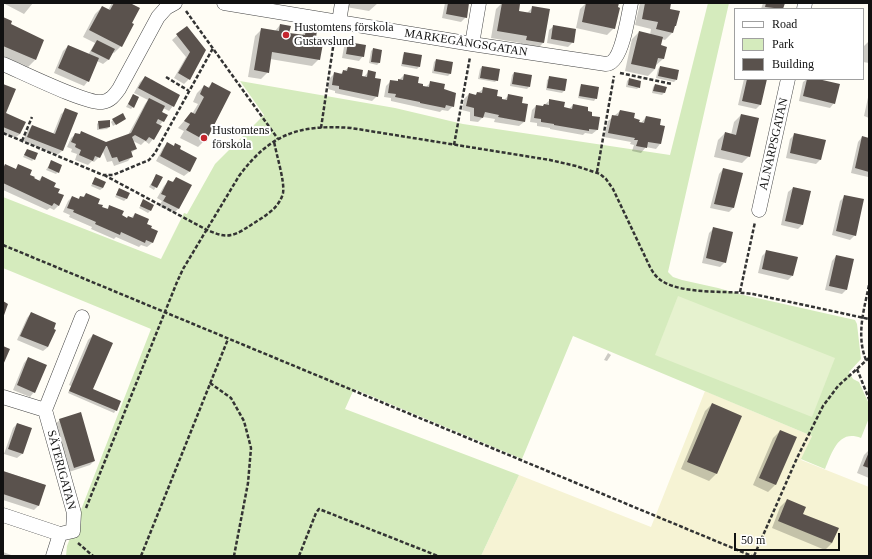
<!DOCTYPE html>
<meta charset="utf-8">
<style>
body{margin:0}
#map{position:relative;width:872px;height:559px;overflow:hidden;background:#fffdf5;font-family:"Times New Roman",serif}
canvas{display:block}
.frame{position:absolute;inset:0;border:4px solid #111;pointer-events:none}
.legend{position:absolute;left:734px;top:8px;width:130px;height:72px;box-sizing:border-box;background:#fff;border:1px solid #a0a0a0;margin:0;padding:5px 7px;list-style:none;font-size:12px;color:#111}
.legend li{display:flex;align-items:center;gap:8px;height:20px}
.legend b{width:20px;border:1px solid #a0a0a0}
.scale{position:absolute;left:734px;top:533px;width:106px;height:18px;box-sizing:border-box;border:2px solid #111;border-top:0;padding-left:5px;font-size:12px;line-height:14px;white-space:nowrap;color:#111;-webkit-text-stroke:3px #fff;paint-order:stroke}
</style>
<div id="map">
<canvas width="872" height="559"></canvas>
<div class="frame"></div>
<ul class="legend">
<li><b style="height:5px;background:#fff"></b>Road</li>
<li><b style="height:11px;background:#d5ebbd"></b>Park</li>
<li><b style="height:11px;background:#5a524d"></b>Building</li>
</ul>
<div class="scale">50 m</div>
</div>
<script>
const g = document.querySelector('canvas').getContext('2d');
g.lineJoin = 'round';
function paint(path, color) {
  g.fillStyle = color;
  g.fill(path, 'evenodd');
}
function stroke(path, color, width, dash) {
  g.strokeStyle = color;
  g.lineWidth = width;
  g.lineCap = dash ? 'butt' : 'round';
  g.setLineDash(dash || []);
  g.stroke(path);
}
function drawText(font, color, halo, rows, align = 'center') {
  g.font = font + ' "Times New Roman",serif';
  g.lineWidth = 4;
  g.setLineDash([]);
  g.textBaseline = 'middle';
  g.strokeStyle = halo;
  g.fillStyle = color;
  for (const [text, x, y, turn = 0] of rows) {
    g.save();
    g.translate(x, y);
    g.rotate((+turn || 0) * Math.PI / 180);
    g.textAlign = isNaN(turn) ? turn : align;
    if (halo) g.strokeText(text, 0, 0);
    g.fillText(text, 0, 0);
    g.restore();
  }
}
paint(new Path2D(`
 M705 391 812 436 801 460 869 487V556H481L519 475 651 527Z`), '#f6f3d4');
paint(new Path2D(`
 M708 3H729L668 272 673 277 682 280 718 288 739 294 855 320 857 324 861 359 849 372 853 379 859 382 869 404V418L861 438C838 429 832 453 825 469L801 459 812 436 573 336 522 459 354 389 345 409 519 475 481 556H66L67 546 151 329 3 268V197L161 259 184 213 187 214 215 164 264 115 240 81 395 108 463 124 670 155Z`), '#d5ebbd');
paint(new Path2D(`
 M678 296 835 358 812 417 655 355Z`), '#e6f2cf');
paint(new Path2D(`
 M3 3H33L24 14Z
 M112 3H128L131 24 121 46 114 53 112 52 108 60 103 64 97 61 88 81 84 86 54 73 63 51 68 46 88 55 95 43 83 37 95 14 102 7 108 10Z
 M347 3H378L369 11 346 7Z
 M445 3H468L466 17 461 22 442 18Z
 M502 3 519 5 518 12 526 14 533 7 543 43 536 50 520 47 521 43 491 38 496 9Z
 M586 3H618L614 28 607 35 576 28 580 9Z
 M640 3H670L668 10 673 28 672 33 665 40 662 39 660 46 663 59 655 66V69L648 76 625 71 632 39 639 32 650 35 651 29 635 25Z
 M763 3H784L782 9H761Z
 M3 18 9 24 35 60 28 67 3 56Z
 M280 25 288 33 301 36 307 30 315 38 319 59 312 66 270 59 268 72 261 79 248 77 255 36 262 29 275 31Z
 M554 26 573 42 568 47 547 43 549 30Z
 M187 27 205 50 189 79 184 84 174 78 186 57 172 40Z
 M869 41V63L863 62V47Z
 M348 43 363 56 359 61 342 58 344 47Z
 M373 49 379 63 377 65 369 63 371 51Z
 M405 53 419 67 417 69 401 66 403 55Z
 M436 60 450 74 448 76 432 73 434 62Z
 M482 67 497 80 495 82 478 79 480 69Z
 M660 67 676 80 674 82 656 78 658 69Z
 M348 68 364 77 368 72 374 79 377 96 372 101 335 93V91L328 89 330 78 335 73 340 74Z
 M514 73 529 87 527 89 510 86 512 75Z
 M404 75 422 86 426 87 431 82 443 90 453 106 448 111 442 110 440 112 391 101V98L384 97 386 86 391 81 397 82Z
 M145 77 173 106 169 111 163 108 161 112 163 121 159 126 153 139 149 144 145 141 141 145 133 141 136 149 131 153 132 156 128 161 114 166 112 161 107 162 102 149 99 157 94 162 92 161 88 165 75 160 77 154 71 152 72 149 67 147 71 138 76 134 106 143 128 135 145 104 148 100 134 93 140 82Z
 M550 78 565 80 564 91 562 93 546 90 547 80Z
 M629 79 639 87 637 89 626 87 627 81Z
 M744 79H766L760 105 756 109 738 105Z
 M807 79H813L834 103 830 108 799 101 803 82Z
 M212 84 205 140 198 147 180 138 184 131 178 128 191 113 192 114 198 104 193 102 197 93 204 86 207 88Z
 M3 85 4 114 20 134 15 138 3 133Z
 M582 85 596 98 594 101 578 98 580 87Z
 M655 85 664 93 662 95 652 93 653 87Z
 M483 89 501 100H504L509 95 524 122 519 126 494 122 495 119 483 117 478 122 470 121V112L462 110 464 99 469 94 475 95Z
 M869 93V118L864 116Z
 M133 95V107L131 109 126 107Z
 M550 100 563 108 569 109 573 105 586 112 591 117 597 130 592 134 585 133 583 135 550 129V128L537 126V123L530 122 532 110 536 106 542 107Z
 M66 110 77 114 62 151 57 155 23 141 28 130 32 126 53 134 61 114Z
 M620 111 638 122 641 123 646 117 658 126 664 127 660 144 656 149 646 147 641 153 632 151 634 145 630 144 631 142 604 137 608 121Z
 M741 115 749 156 742 163 714 157 718 140 725 133 731 135 734 122Z
 M113 120H123L113 126 111 122Z
 M99 122 109 127 107 129 97 130V124Z
 M795 134 825 141 820 160 816 164 786 158 790 139Z
 M862 137 869 139 868 177 851 173 858 142Z
 M167 144 173 147 175 144 178 149 196 159 189 172 184 176 156 161 163 148Z
 M27 150 34 159 32 161 23 157Z
 M51 162 58 172 56 174 46 170Z
 M5 165 15 170 19 165 29 175 38 181 42 177 53 187 57 193 59 205 54 210 50 208 47 210 3 190V168Z
 M723 169 733 208 729 212 710 208 719 174Z
 M155 177 161 178 154 190 149 187Z
 M95 178 103 188 100 190 91 186Z
 M176 178 190 186 178 209 174 213 159 206 162 201 157 198 164 186 169 181 171 183Z
 M793 188 802 225 798 229 781 225 788 192Z
 M119 189 126 199 124 201 115 197Z
 M86 194 101 207 106 210 110 206 121 216 127 218H131L135 214 150 229 157 232 152 243 147 247 141 245 139 247 116 237 114 239 91 229 92 227 69 217 70 215 63 212 68 201 72 197 78 199 80 197 82 198Z
 M845 196 855 235 850 240 832 235 840 201Z
 M142 203 150 211 148 213 139 208Z
 M714 228 725 262 720 267 702 263 709 233Z
 M767 251 792 276 788 280 758 273 762 256Z
 M836 256 846 290 842 294 825 290 832 261Z
 M31 313 48 347 43 351 17 340 27 318Z
 M93 335 92 390 116 410 114 413 68 393 71 386 69 385 88 340Z
 M608 353 611 355 607 361 604 360Z
 M28 358 34 392 30 397 13 390 24 363Z
 M712 404 716 474 709 481 681 469 705 411Z
 M60 420 94 461 90 465 69 472 55 424Z
 M17 424 30 428 22 454 17 458 4 454 13 428Z
 M780 431 775 485 768 492 753 485 773 438Z
 M869 450V478L857 473 864 455Z
 M3 471 45 485 38 506 34 510 3 500Z
 M787 500 832 543 825 550 772 528 780 507Z
 M3 552 14 556H3Z`), '#0003');
paint(new Path2D(`
 M114 3H130L140 8 132 23 134 24 122 47 89 30 102 6 110 10Z
 M448 3H469L467 18 446 14Z
 M502 3 520 4 519 11 531 13 532 6 550 9 544 43 526 40 527 36 497 31Z
 M586 3H619L618 7 620 8 615 29 582 22Z
 M645 3H671L670 9 680 11 676 26H675L673 33 656 29 658 22 642 19Z
 M766 3H785L783 9 765 7Z
 M3 17 12 21 11 24 44 40 36 60 3 46Z
 M280 24 291 26 289 33 305 35 306 29 317 31 316 37 324 38 320 60 272 52 269 73 254 70 261 28 279 31Z
 M553 25 576 29 574 43 551 39Z
 M187 26 206 50 190 80 178 73 190 52 176 34Z
 M639 31 663 37 661 45 667 47 664 59 658 58 655 69 631 64Z
 M97 40 115 49 109 60 91 51Z
 M348 42 366 45 364 57 346 54Z
 M68 45 99 58 89 82 58 68Z
 M373 48 382 50 380 63 371 62Z
 M404 52 422 55 420 67 402 64Z
 M436 59 453 62 451 74 434 71Z
 M482 66 500 69 498 81 480 78Z
 M660 66 679 70 677 80 658 76Z
 M348 67 363 70 362 76 367 77 368 70 376 72 375 78 381 79 378 97 339 89V86L332 85 334 72 342 74 343 70 347 71Z
 M514 72 532 75 530 87 512 84Z
 M404 74 419 77 418 83 423 84V86L429 87 430 81 445 84 444 89 456 93 454 107 446 105 445 108 420 103V102L395 97 396 94 388 93 390 80 398 81V79L403 80Z
 M145 76 180 95 174 107 138 88Z
 M549 76 567 79 565 91 547 88Z
 M629 78 641 81 640 88 628 85Z
 M747 79H767L761 105 742 101Z
 M807 79H818L840 84 835 104 803 96Z
 M212 82 231 92 206 141 186 130 190 124 184 121 191 112 195 114 204 97 200 94 204 85 209 88Z
 M3 84 16 89 6 113 26 122 20 134 3 127Z
 M581 84 599 87 597 99 579 96Z
 M655 84 667 87 665 93 653 91Z
 M483 87 498 90 497 96 502 97V99L507 100 508 94 523 97 522 103 528 104 525 122 498 117 499 115 485 112 483 118 474 116V108L466 106 469 93 476 95 477 92 482 93Z
 M133 94 139 97 134 108 128 104Z
 M149 98 165 106 162 112 168 115 164 122 158 119 156 123 162 126 154 140 149 137 146 141 135 135 132 137 137 149 131 151 133 157 119 162 117 157 112 158 107 146H106L100 158 95 156 93 161 79 155 81 150 75 147 76 144 71 142 75 133 80 134 81 131 106 142 131 133Z
 M549 99 565 102 564 107 572 109 573 104 588 107V111L592 112V116L600 117 598 130 589 129V131L554 125V124L541 122V119L534 118 536 105 543 106 544 104 549 105Z
 M65 108 78 113 63 151 27 137 32 125 55 134Z
 M620 110 635 113 634 118 640 120 639 122 644 123 646 116 661 119 660 125 665 126 661 144 648 142 647 148 636 146 638 140H634L635 138 608 133 612 115 618 116Z
 M123 113 126 119 116 125 112 119Z
 M741 114 759 118 750 157 721 150 725 132 736 135Z
 M110 120V127L99 129 98 121Z
 M794 133 826 140 821 160 790 153Z
 M862 136 869 138V172L855 168Z
 M167 142 174 146 175 143 181 146 180 149 197 158 190 172 160 156Z
 M27 149 38 153 35 160 24 155Z
 M51 160 62 165 59 173 48 168Z
 M5 164 16 169 18 164 32 170 30 175 35 177 34 178 40 181 42 176 56 183 54 187 60 189 58 193 64 195 59 206 54 203 52 206 3 183V169Z
 M723 168 743 173 734 208 714 204Z
 M156 174 163 177 157 188 151 185Z
 M95 177 106 182 103 188 92 184Z
 M176 177 192 185 179 209 163 201 166 196 161 194 168 180 173 182Z
 M793 187 811 191 803 225 785 221Z
 M119 188 130 193 127 199 116 195Z
 M86 193 100 199 98 204 103 205 102 207 108 209 109 205 124 211 122 215 127 218 128 216 133 218 135 213 149 219 147 224 152 226 151 228 158 231 153 243 146 240 145 243 121 232 120 235 95 224 96 222 73 212 74 210 67 208 72 196 79 199 80 196 84 197Z
 M844 195 864 199 856 236 836 231Z
 M143 199 154 205 151 211 140 206Z
 M713 227 733 232 726 263 706 258Z
 M766 250 798 257 793 276 762 269Z
 M836 255 854 259 847 290 829 286Z
 M3 301 8 304 3 318Z
 M31 312 56 323 54 329 56 330 48 347 20 336Z
 M93 334 113 343 93 389 121 401 117 411 69 391Z
 M3 346 10 349 3 365Z
 M28 357 47 365 35 393 17 385Z
 M712 403 742 416 717 474 687 462Z
 M81 412 95 461 74 468 59 419Z
 M17 423 32 428 23 454 8 449Z
 M780 430 797 437 776 485 759 478Z
 M869 452V468L863 466Z
 M3 471 46 485 39 506 3 494Z
 M787 499 806 507 803 514 839 528 832 543 778 521Z`), '#5a524d');
const minor = new Path2D(`
 M224 3 472 44 606 64C622 64 628 16 631 3
 M804 9 805 3
 M339 22 342 3
 M472 44 479 3
 M3 64C22 72 86 104 102 102 110 101 114 96 119 89L158 17 166 8 175 3
 M759 210 788 79
 M3 397 45 410
 M3 515 60 534 73 531 74 513 45 410 82 317
 M53 556 60 534`);
stroke(minor, '#444', 15);
stroke(new Path2D(`
 M186 11 278 139
 M620 73 672 84
 M166 77 189 91
 M321 128 335 34
 M3 133 103 175H113L149 160 155 153 213 48
 M22 141 32 117
 M454 145 470 57
 M597 172 614 76
 M104 175 207 230C215 233 223 237 231 235 237 234 243 230 248 227 261 218 279 210 283 193 285 181 276 154 274 141
 M3 245 752 556
 M740 292 755 222
 M866 360C856 335 864 310 869 285
 M857 369 869 399
 M210 383 231 398 244 421 251 448 248 483 234 556
 M86 508 177 282 183 269 239 176C270 134 299 124 351 128L550 160 576 166 600 174 606 179 613 189 650 267C653 273 657 278 662 281 684 295 727 290 753 294L869 319
 M78 543 93 556
 M141 556 228 339
 M299 556 316 513 319 509 438 556
 M754 556 797 458 823 406 838 386 869 358`), '#333', 2.5, [4, 2]);
stroke(minor, '#fff', 14);
for (const [x, y, r, color] of [
 [286,35,4,"#c4262e"],
 [204,138,4,"#c4262e"]
]) {
  const dot = new Path2D();
  dot.arc(x, y, r, 0, 2 * Math.PI);
  g.fillStyle = color;
  g.fill(dot);
  stroke(dot, '#fff', 1.5);
}
drawText('12px', '#111', '#fff', [
 ["Hustomtens förskola",294,28],
 ["Gustavslund",294,42],
 ["Hustomtens",212,131],
 ["förskola",212,145]
], 'left');
drawText('12px', '#111', '#fff', [
 ["MARKEGÅNGSGATAN",466,43,9],
 ["ALNARPSGATAN",774,144,-77],
 ["SÄTERIGATAN",61,470,75]
]);
</script>
